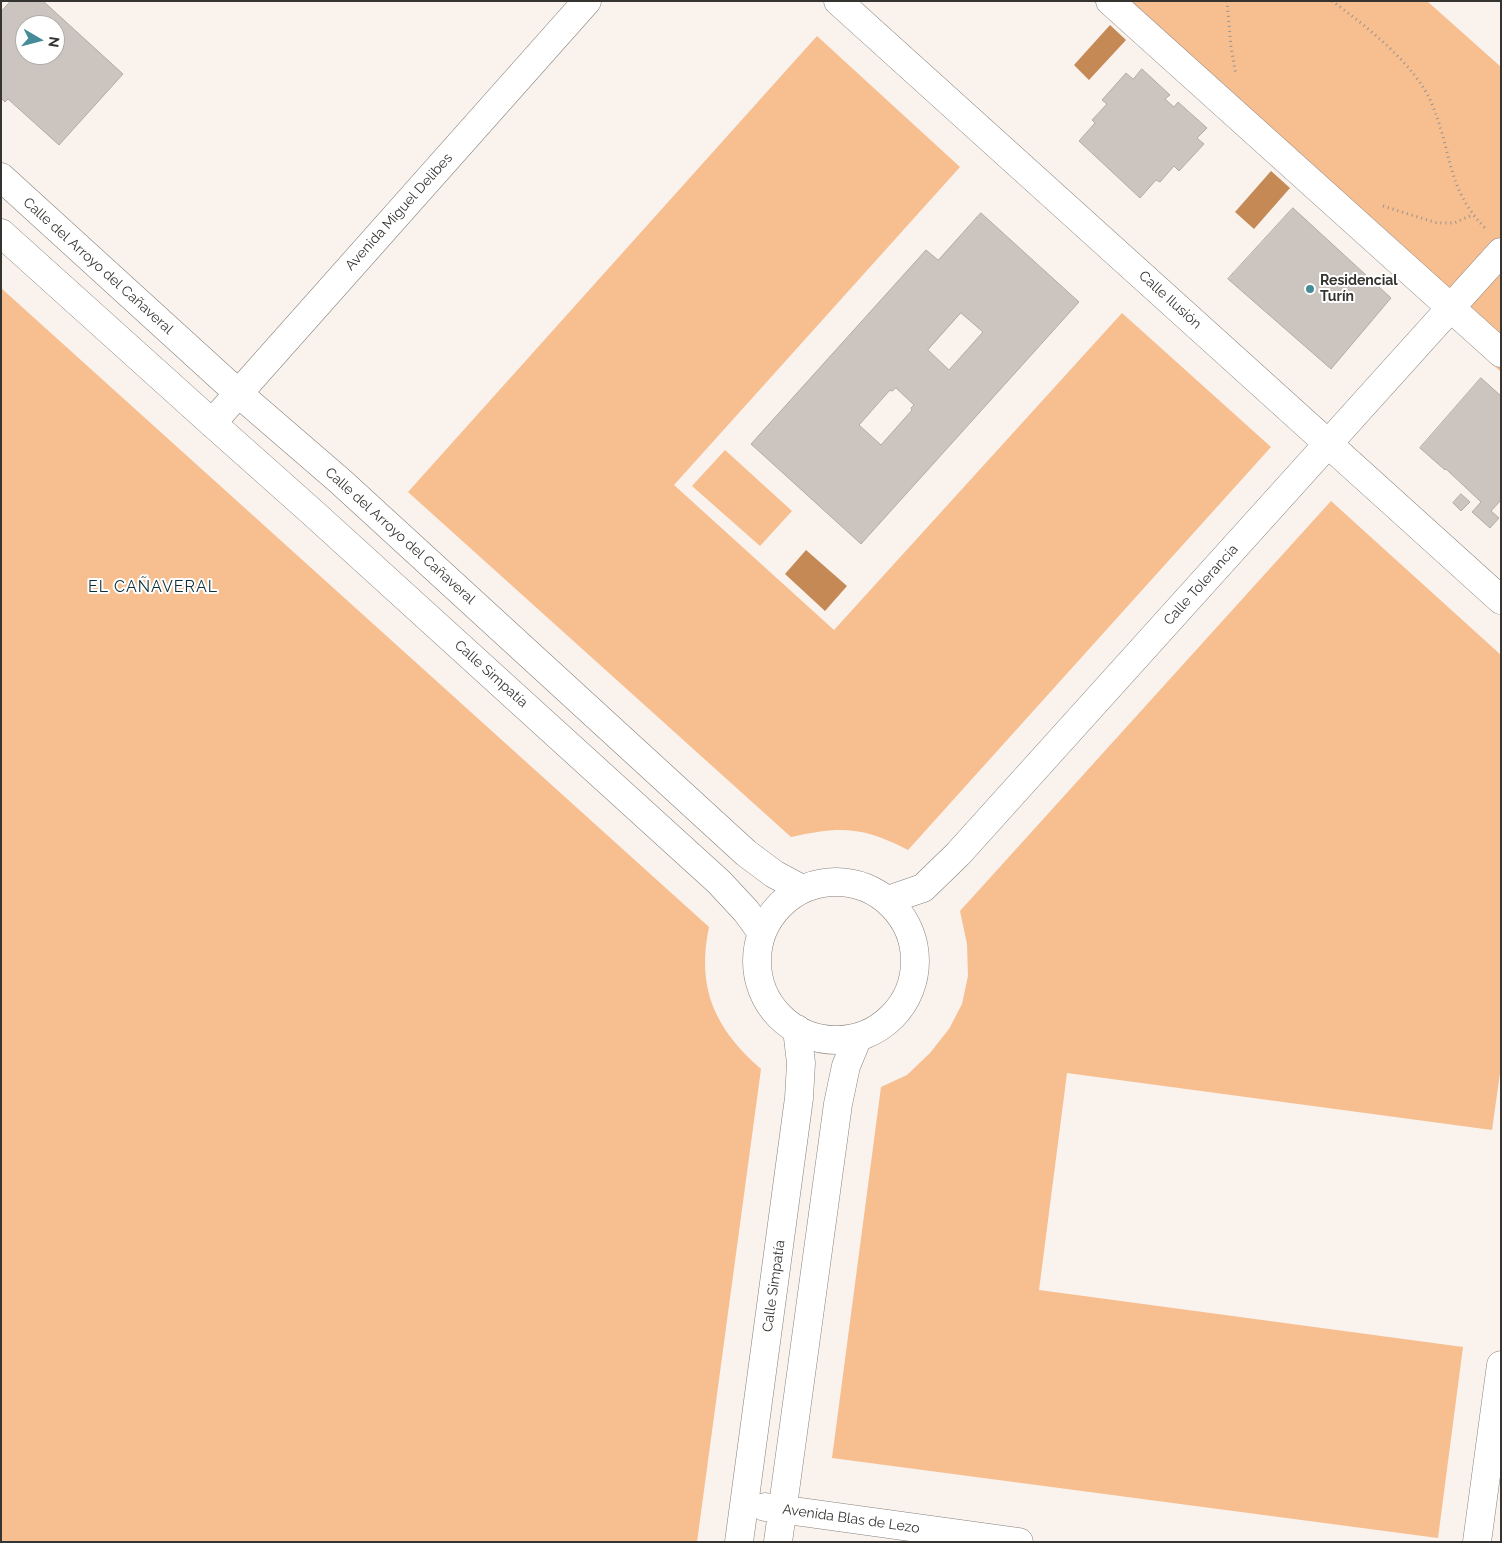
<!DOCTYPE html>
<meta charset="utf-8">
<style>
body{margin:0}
#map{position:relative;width:1502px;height:1543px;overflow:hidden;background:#f9f2ed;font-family:Raleway,sans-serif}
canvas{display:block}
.frame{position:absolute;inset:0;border:2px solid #363431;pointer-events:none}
.north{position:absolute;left:15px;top:15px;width:50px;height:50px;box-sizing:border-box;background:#fff;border:1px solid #afaead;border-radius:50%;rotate:98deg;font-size:14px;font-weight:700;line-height:20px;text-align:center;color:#363431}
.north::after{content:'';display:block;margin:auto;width:18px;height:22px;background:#468c98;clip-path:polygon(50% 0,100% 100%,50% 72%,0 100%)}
</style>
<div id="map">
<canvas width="1502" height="1543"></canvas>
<div class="frame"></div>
<div class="north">N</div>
</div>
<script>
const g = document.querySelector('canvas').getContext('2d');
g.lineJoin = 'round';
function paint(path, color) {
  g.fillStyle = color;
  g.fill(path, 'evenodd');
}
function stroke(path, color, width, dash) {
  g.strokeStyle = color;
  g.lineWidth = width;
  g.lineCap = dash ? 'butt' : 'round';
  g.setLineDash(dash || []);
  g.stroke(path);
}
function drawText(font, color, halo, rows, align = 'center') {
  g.font = font + ' Raleway,sans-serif';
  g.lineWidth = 4;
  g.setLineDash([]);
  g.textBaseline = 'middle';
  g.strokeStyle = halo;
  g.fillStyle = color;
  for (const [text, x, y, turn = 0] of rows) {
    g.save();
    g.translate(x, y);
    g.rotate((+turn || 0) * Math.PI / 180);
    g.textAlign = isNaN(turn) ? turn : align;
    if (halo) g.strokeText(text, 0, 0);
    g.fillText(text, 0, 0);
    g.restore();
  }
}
paint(new Path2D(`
 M1093 1H1427L1501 67V372Z
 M817 36 960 167 674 485 834 630 1122 313 1271 447 908 850C863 826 839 826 791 837L408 492Z
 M1 288 709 927C696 988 715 1029 761 1069L697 1542H1Z
 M725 450 792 511 760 546 692 486Z
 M1331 501 1501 655V1066L1492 1130 1067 1073 1039 1290 1463 1347 1438 1538 832 1458 881 1087 907 1075 930 1053 949 1029 962 1004 968 976 967 944 960 911Z`), '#f7be8f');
paint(new Path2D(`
 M1110 25 1126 40 1089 80 1074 65Z
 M1271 171 1290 188 1254 229 1235 212Z
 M806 550 847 586 825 611 785 574Z`), '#c58955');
const building = new Path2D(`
 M11 1H43L123 74 59 145 8 99 5 102 1 98V12ZM25 25H55V55H25Z
 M1142 69 1170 95 1165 99 1174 107 1178 102 1207 128 1197 138 1204 144 1179 171 1174 166 1160 182 1156 180 1140 198 1079 141 1095 123 1092 120 1107 104 1102 100 1126 73 1133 79Z
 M1293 208 1391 298 1331 369 1228 279Z
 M981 213 1079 302 861 544 751 444 926 250 938 260ZM961 313 983 332 949 370 928 350ZM896 388 914 405 911 408 912 410 881 445 859 425 890 390 892 391Z
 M1481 378 1501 396V500L1491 511 1499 518 1490 528 1472 512 1481 502 1446 469 1445 470 1420 448Z
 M1461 494 1470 502 1461 511 1453 503Z`);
paint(building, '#cbc4bf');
stroke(building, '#b1aba6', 1);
const minor = new Path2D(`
 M838 1 1501 600
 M1110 1 1501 353
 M1 233 212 423
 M888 900 923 888 958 854 1501 252
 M1477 1542 1501 1365`);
const major = new Path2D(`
 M587 1 212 423 312 512 719 882 746 911 762 933
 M1 177 238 393 340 481 746 853 774 874 802 889
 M757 961a79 79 0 1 1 158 0a79 79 0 1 1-158 0Z
 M765 1507 1019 1542
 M739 1542 799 1098 801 1063 797 1029
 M778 1542 838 1104 846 1066 858 1037`);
stroke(minor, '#88817c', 29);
stroke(major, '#88817c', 29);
stroke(new Path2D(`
 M1227 1 1231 47 1236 75
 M1332 1C1365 25 1416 65 1432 104 1452 151 1446 188 1485 228
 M1383 206 1437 223H1454L1472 215`), '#999490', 3, [1, 4]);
stroke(minor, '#fff', 28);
stroke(major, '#fff', 28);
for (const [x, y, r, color] of [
 [1310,289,5,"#468c98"]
]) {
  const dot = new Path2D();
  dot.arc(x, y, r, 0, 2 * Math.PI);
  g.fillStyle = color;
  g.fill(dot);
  stroke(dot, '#fff', 2);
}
drawText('14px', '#363431', '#fff', [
 ["Avenida Miguel Delibes",399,212,-48],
 ["Calle del Arroyo del Cañaveral",98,266,42],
 ["Calle Ilusión",1170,300,42],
 ["Calle del Arroyo del Cañaveral",400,536,42],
 ["Calle Tolerancia",1201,585,-48],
 ["Calle Simpatía",491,674,42],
 ["Calle Simpatía",774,1286,-82],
 ["Avenida Blas de Lezo",851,1519,8]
]);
drawText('bold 14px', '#363431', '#fff', [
 ["Residencial",1320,281],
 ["Turín",1320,297]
], 'left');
g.letterSpacing = '1px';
drawText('16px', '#0d2f35', '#fff', [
 ["EL CAÑAVERAL",153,587]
]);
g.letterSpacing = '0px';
</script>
